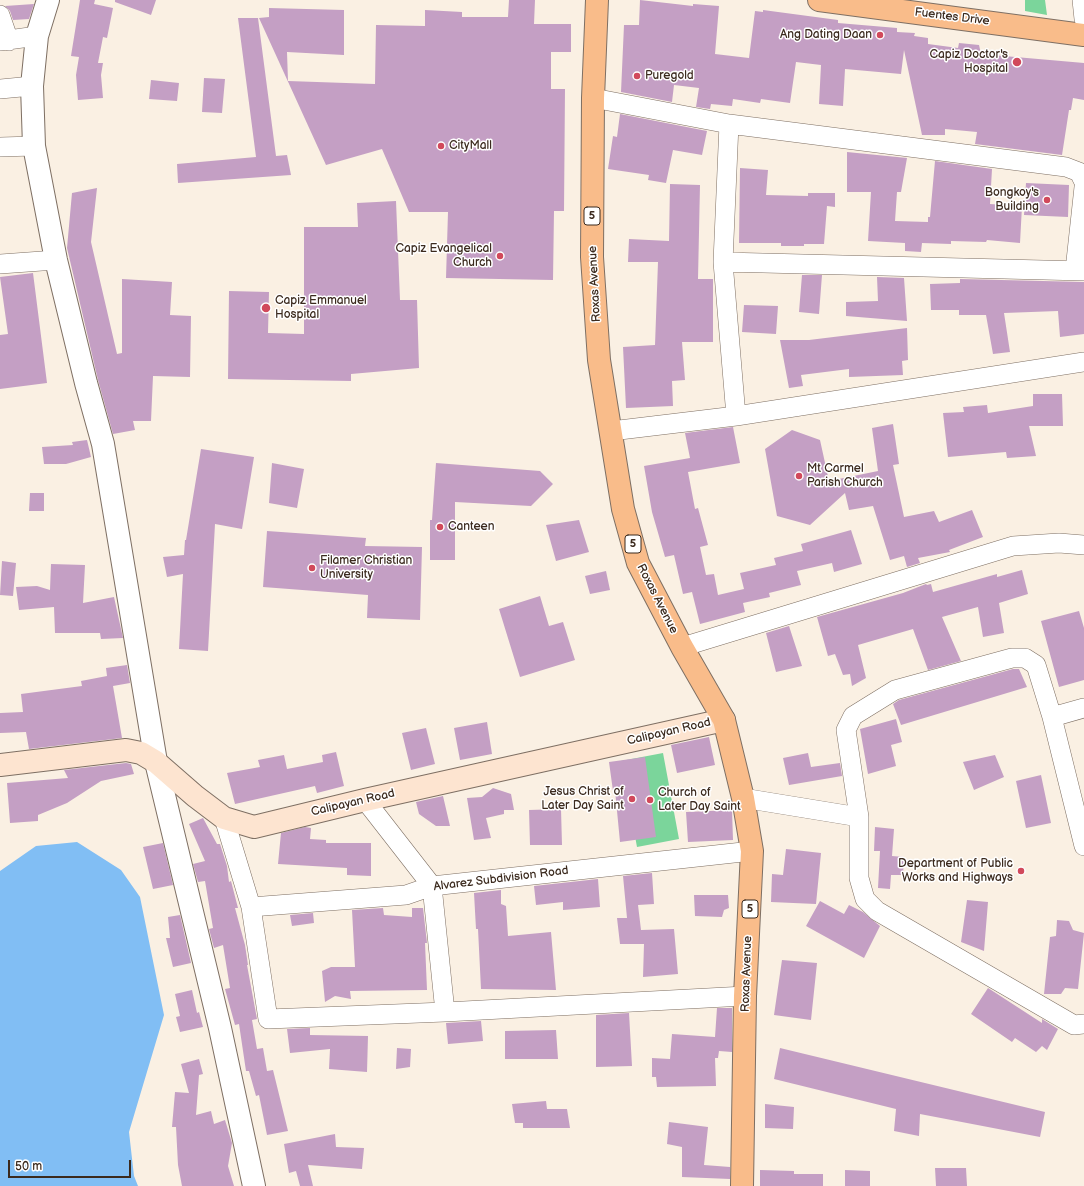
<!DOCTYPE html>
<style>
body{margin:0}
#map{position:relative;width:1084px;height:1186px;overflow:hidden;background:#faf0e3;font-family:"Balsamiq Sans",sans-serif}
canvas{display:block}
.scale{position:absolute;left:8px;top:1160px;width:123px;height:18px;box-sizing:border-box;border:2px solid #3b2a1e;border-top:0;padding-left:5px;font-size:12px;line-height:14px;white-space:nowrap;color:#3b2a1e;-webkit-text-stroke:3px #fff;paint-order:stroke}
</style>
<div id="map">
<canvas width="1084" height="1186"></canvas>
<div class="scale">50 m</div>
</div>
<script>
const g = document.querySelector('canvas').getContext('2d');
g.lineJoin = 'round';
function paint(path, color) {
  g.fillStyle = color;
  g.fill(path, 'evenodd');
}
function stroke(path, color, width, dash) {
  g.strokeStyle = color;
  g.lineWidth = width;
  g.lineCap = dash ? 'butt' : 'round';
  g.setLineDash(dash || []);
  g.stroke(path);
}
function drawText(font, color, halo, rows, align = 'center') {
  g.font = font + ' "Balsamiq Sans",sans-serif';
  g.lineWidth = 3;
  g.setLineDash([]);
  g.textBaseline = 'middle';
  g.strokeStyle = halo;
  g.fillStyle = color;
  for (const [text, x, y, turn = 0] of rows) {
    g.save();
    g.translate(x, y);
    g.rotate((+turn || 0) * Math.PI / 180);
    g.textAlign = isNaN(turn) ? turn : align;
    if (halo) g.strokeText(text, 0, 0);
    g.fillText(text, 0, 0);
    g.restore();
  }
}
paint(new Path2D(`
 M1025 0H1045L1047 15 1025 11Z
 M663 753 679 839 637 847 621 761Z`), '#7bd59b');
paint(new Path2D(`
 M77 842 121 870 140 897 164 1015 129 1132 134 1176 138 1186H0V871L36 846Z`), '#81bef4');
paint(new Path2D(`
 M80 0H95L94 4 113 8 107 38 103 37 98 63H103L101 75 103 98 78 100 76 75 79 57 71 56Z
 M115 0H156L151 15 115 2Z
 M509 0H535L534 24H571V52H551V89H565L564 211H554L553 280 446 278 448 212H409L382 149 326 165 259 18 269 17V8L344 10V55L287 52 288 81 375 84 376 25 425 26V10L462 12V17H508Z
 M640 0 693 6V4L719 6 715 54 749 58 755 11 763 12V10L838 20V23L897 28V32L915 33 914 36 928 38V44L958 48 959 43 979 45 981 54 1084 63V100L1073 98 1071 110H1069L1062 155 975 144 977 132 945 129V135H922L904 50 901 74 845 69 843 106 819 104 821 65 796 62 790 103 761 99 760 103 733 99 732 106 711 104 710 109 696 107 699 88 674 85 672 102 621 92 624 25H639Z
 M34 4 29 19 13 20 10 11 5 6Z
 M238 18H258L276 156 287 155 291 175 178 183 177 164 256 157Z
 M204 78 225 79 222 113 202 112Z
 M151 80 179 83 177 101 149 99Z
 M620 114 707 131 702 155 673 150 666 183 648 180 649 175 608 169 613 136 617 137Z
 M847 152 907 158 901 192H897L895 221 928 222V217H930L935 161 992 169 990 204 1022 206 1020 243 987 240 986 242 951 241V244L922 243 921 252 905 251V243L868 241 871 192H847Z
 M740 168 768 170 766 195 808 196V193H835V207L827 206 824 244H804V246H781V243H739Z
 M1026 183 1069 185 1068 217 1024 215Z
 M670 184 700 185 698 279H713V342H682L685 380 672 381 673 406 626 408 623 347 655 345 658 262H628L629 239 669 241Z
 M97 188 91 242 117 354 122 353V279L172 282 170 315 191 316 190 377 153 376 151 421H133L135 430 113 434 98 380 67 248 72 193Z
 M396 201 400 300H417L419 368 351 374V381L228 379 229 291 269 292 268 333 304 334V227H358L357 203Z
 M33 273 47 383 0 389V335L8 334 0 277Z
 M802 275H822L819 314 799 312Z
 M877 277 904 278 907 321 846 316V302L878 301Z
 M960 279 1084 282V334L1060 337 1058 311 1004 313 1010 352 993 354 986 315H959V310H931L930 284 960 283Z
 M744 305 778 306 776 334 742 332Z
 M907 328 908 360 902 361 903 375 849 377V369L801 375 803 386 789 388 780 340H809Z
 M1033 394H1062L1063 426H1029L1036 456 1007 458 1006 452 948 457 943 413 964 412 963 407 987 405 988 413 1033 406Z
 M893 424 899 464 893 465 904 517 934 511 939 522 972 510 983 537 949 550 950 552 918 558 920 563 907 567 904 556 890 560 873 506 849 510 845 493 810 525 777 516 765 449 792 430 820 440 829 481 878 471 872 428Z
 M733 427 740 463 688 472 695 509 698 508 708 545 700 547 706 575 714 574 718 595 744 589 740 573 776 565 774 558 803 551 801 544 851 530 862 564 834 572 832 563 797 571 801 585 769 593 770 597 743 603 745 612 700 624 692 592 683 594 674 555 665 557 652 512 644 466 690 458 685 433Z
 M87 440 91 457 66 464H44L42 447 73 445 72 442Z
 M201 449 254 457 242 529 215 524 208 651 179 649 183 574 167 577 163 557 184 555 185 540H186Z
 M272 463 304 469 297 508 269 503Z
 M436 463 540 471 553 484 531 506 455 502V560H430V520H432Z
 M30 493H44V511H29Z
 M579 520 589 552 556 561 546 525Z
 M267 531 366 538 365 546 422 547 420 620 367 618 368 595 263 587Z
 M2 561 16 563 13 596 0 595Z
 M51 564 85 565 83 603 114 597 123 638 101 639 100 633H55L54 607 19 610 16 587 37 586 50 590Z
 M1022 570 1028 594 999 603 1004 633 983 637 978 607 942 617 961 661 928 670 913 629 858 645 866 678 852 686 850 674 843 675 835 654 828 656 817 617 903 593 926 584 927 585 931 584 933 592 997 574V577Z
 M606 571 610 590 590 594 585 576Z
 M540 596 549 626 563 622 575 660 520 677 499 609Z
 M1079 611 1084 628V680L1059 687 1041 621Z
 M789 626 802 666 776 672 766 633Z
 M127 665 130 683 113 686 122 738 29 749 26 732 0 733V713L23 712 21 694 82 686 81 681 107 676 106 668Z
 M1013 669H1019L1027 687 901 725 893 704 899 700Z
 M896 719 902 742 891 745 896 766 868 774 860 729Z
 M487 722 492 754 460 760 454 728Z
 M426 728 435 764 411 770 402 733Z
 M709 737 715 765 677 773 671 745Z
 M336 752 344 786 317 793 315 786 235 804 227 773 260 767 258 760 284 755 287 769 323 762 322 755Z
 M808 753 811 767 840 763 842 776 789 785 783 758Z
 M995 755 1004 777 974 790 963 762Z
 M645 757 656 837 620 842 615 790 613 791 609 762Z
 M126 763 131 764 134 774 101 781 67 803 38 815V821L10 823 7 783 68 778 64 770Z
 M1041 775 1051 823 1026 828 1016 781Z
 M493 788 511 794 514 810H504V814L486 818 491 838 474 840 467 798 482 797Z
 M443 796 450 826H436L419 814 416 802Z
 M561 809 562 845H530L529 810Z
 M732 810 733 840 688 842 686 812Z
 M203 818 217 844H220L227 866 229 882 231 881 238 908H235L245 945 248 965H247L257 1019 252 1020 257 1049 263 1048 267 1071 273 1070 288 1131 267 1135 259 1095 256 1096 249 1071H246L239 1024 235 1025 225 989 230 988 223 945 214 948 209 929 213 928 205 881 198 882 193 864 205 861 189 824Z
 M305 827 311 828 310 839 326 840V843H371V876L347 875V868L278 864 281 833Z
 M875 827 894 829 892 856 904 857 903 875H891L890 889 878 888 880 851H874Z
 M163 843 173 885 153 889 143 847Z
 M786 849 821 853 816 904 771 902 772 874 783 875Z
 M652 873 654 904 638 905 641 930 674 929 678 974 643 977 644 944H620L617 918H627L623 876Z
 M598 879 600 907 563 910V902L536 905 534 886Z
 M501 890V904L506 906 508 936 551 932 556 990 481 989 478 929H476L474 893Z
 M694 895H728L729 908 724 910 722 917 695 916Z
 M967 900 988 902 984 951 961 942Z
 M820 901 844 914 849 905 863 912 880 926 864 958 806 926Z
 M383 908 384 915 412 917V908H423L427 943H425L427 990 350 991 351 999 335 996 325 1002 322 971 331 967H355L352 910Z
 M313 913 314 923 292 926 290 915Z
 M180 915 191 963 173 967 166 938H170L168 917Z
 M1057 920 1069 921 1073 930 1084 933 1078 989 1065 988 1061 994H1044L1050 937 1056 936Z
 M782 960 817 963 811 1020 774 1015Z
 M988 988 1042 1023V1019L1058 1029 1047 1050 1042 1046 1036 1052 1015 1038 1012 1042 971 1014Z
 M192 990 197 1013 199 1012 203 1027 180 1032 176 1017 180 1016 175 994Z
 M717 1008H732V1052L719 1051 718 1058H715L716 1086 657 1087 656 1077H652V1058L670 1059 672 1034 715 1037Z
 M629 1013 632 1066 596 1067V1015Z
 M481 1021 483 1041 448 1044 446 1023Z
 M310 1028V1035L368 1036 367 1072 329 1069 330 1049 290 1053 287 1029Z
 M556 1030 558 1059H505V1031Z
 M397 1048 411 1049 410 1067 396 1069Z
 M780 1048 1045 1112 1040 1137 920 1114 919 1136 894 1131 896 1109 774 1079Z
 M199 1059 203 1074 199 1075 196 1115 211 1111 214 1124 225 1120 232 1143 228 1166 234 1186H182L178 1165 176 1127H172L175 1092 189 1093 181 1064Z
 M546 1101 547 1109H567L570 1128H523V1123H515L512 1104Z
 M765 1104 794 1107 793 1129 765 1128Z
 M669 1122 708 1127 704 1165 730 1167V1179L682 1177V1147L667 1144Z
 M335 1134 336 1147 364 1148 362 1169 308 1165 313 1186H300L296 1171 289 1173 284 1144Z
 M935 1168H966L967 1186H936Z
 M760 1170 794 1171V1174H823V1186H760Z
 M845 1170 870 1171V1186H845Z`), '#c49fc4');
const minor = new Path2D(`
 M1082 0 1084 19
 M0 15 9 41
 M0 41 37 36
 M0 89 32 86
 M593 98 729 124 1066 167 1079 172 1084 182
 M729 124 723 262 736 416
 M0 147 34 146
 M723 262 1084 271
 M0 264 56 260
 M1075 270 1084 187
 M611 431 736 416 1084 362
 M682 647 1013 546 1059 543 1084 545
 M1052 717 1084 708
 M743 798 859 817
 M365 800 432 886 445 1012
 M224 818 251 907 268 1019 445 1012 745 996
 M1084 846 1052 717 1036 665 1025 658H1012L895 690 853 716 846 730 859 817V878L865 899 877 911 1074 1025 1084 1024
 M251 907 406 895 432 886 752 851`);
const tertiary = new Path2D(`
 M48 0 37 36 32 86 34 146 56 260 86 383 103 444 156 762 220 1028 254 1186`);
const secondary = new Path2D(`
 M0 765 126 750 141 753 156 762 195 796 224 818 254 827 365 800 724 720`);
const primary = new Path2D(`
 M819 0 1084 35`);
const trunk = new Path2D(`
 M597 0 593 98 592 257 599 360 623 509 638 563 682 647 724 720 743 798 752 851 745 996 742 1186`);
stroke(minor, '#7e6f63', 20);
stroke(tertiary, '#7e6f63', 24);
stroke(secondary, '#7e6f63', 24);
stroke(primary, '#7e6f63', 24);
stroke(trunk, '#7e6f63', 24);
stroke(minor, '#fff', 19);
stroke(tertiary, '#fff', 22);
stroke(secondary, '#fde4d0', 22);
stroke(primary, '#f9bc8a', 22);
stroke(trunk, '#f9bc8a', 22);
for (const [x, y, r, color] of [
 [880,35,4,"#d1495b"],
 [1017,62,5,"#d1495b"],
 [637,76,4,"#d1495b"],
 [441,146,4,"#d1495b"],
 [1047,200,4,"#d1495b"],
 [500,256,4,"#d1495b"],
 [266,308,5,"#d1495b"],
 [799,476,4,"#d1495b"],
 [440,527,4,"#d1495b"],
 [312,568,4,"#d1495b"],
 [632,799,4,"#d1495b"],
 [650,800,4,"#d1495b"],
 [1021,871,4,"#d1495b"]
]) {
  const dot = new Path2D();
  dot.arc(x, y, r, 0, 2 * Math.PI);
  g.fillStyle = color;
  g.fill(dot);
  stroke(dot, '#fff', 1.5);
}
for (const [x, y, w] of [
 [592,216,16],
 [633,544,16],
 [750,909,16]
]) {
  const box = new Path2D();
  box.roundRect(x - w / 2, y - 9, w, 18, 3);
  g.fillStyle = '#fff';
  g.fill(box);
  stroke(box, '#3b2a1e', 1);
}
drawText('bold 11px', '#3b2a1e', null, [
 ["5",592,216],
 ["5",633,544],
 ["5",750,909]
]);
drawText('12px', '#3b2a1e', '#fff', [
 ["Fuentes Drive",952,17,7],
 ["Roxas Avenue",595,284,-93],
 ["Roxas Avenue",657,599,63],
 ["Calipayan Road",669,732,-13],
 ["Calipayan Road",353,803,-13],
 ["Alvarez Subdivision Road",501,879,-7],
 ["Roxas Avenue",747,974,-88]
]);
drawText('12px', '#3b2a1e', '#fff', [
 ["Ang Dating Daan",872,35,"right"],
 ["Capiz Doctor's",1008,55,"right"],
 ["Hospital",1008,69,"right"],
 ["Puregold",645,76],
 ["CityMall",449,146],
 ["Bongkoy's",1039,193,"right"],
 ["Building",1039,207,"right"],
 ["Capiz Evangelical",492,249,"right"],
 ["Church",492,263,"right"],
 ["Capiz Emmanuel",275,301],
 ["Hospital",275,315],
 ["Mt Carmel",807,469],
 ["Parish Church",807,483],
 ["Canteen",448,527],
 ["Filamer Christian",320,561],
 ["University",320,575],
 ["Jesus Christ of",624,792,"right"],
 ["Later Day Saint",624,806,"right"],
 ["Church of",658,793],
 ["Later Day Saint",658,807],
 ["Department of Public",1013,864,"right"],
 ["Works and Highways",1013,878,"right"]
], 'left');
</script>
